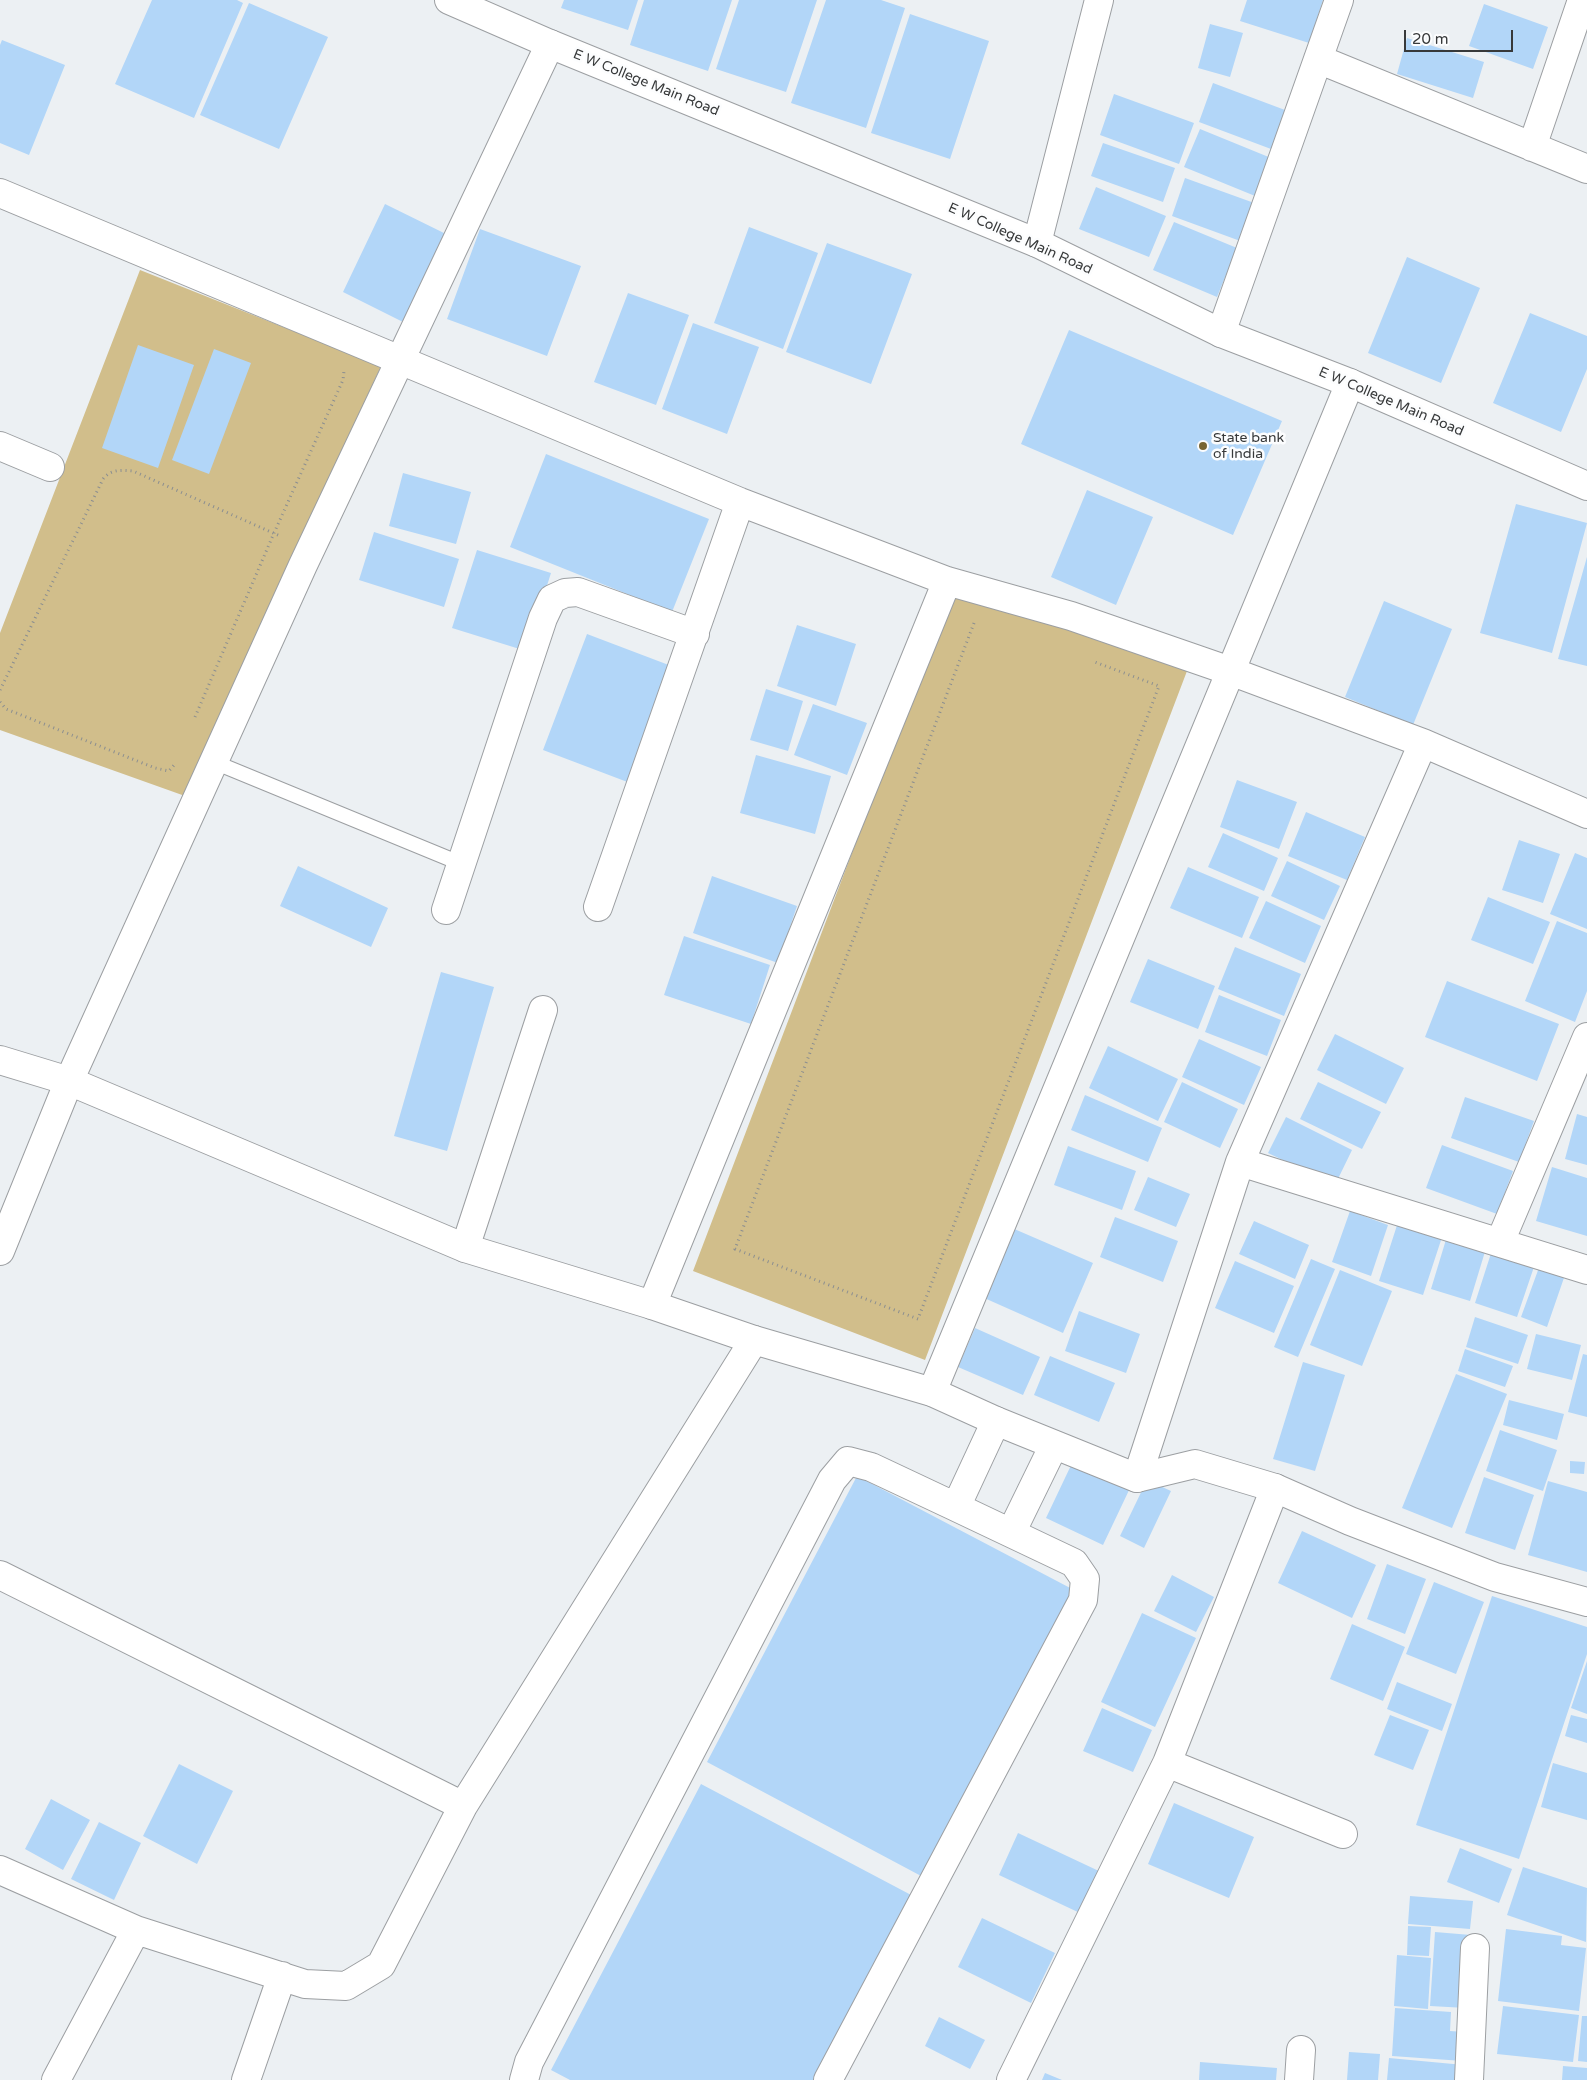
<!DOCTYPE html>
<style>
body{margin:0}
#map{position:relative;width:1587px;height:2080px;overflow:hidden;background:#ecf0f3;font-family:"Varela Round",sans-serif}
canvas{display:block}
.scale{position:absolute;left:1404px;top:30px;width:109px;height:22px;box-sizing:border-box;border:2px solid #37393a;border-top:0;padding-left:6px;font-size:15px;line-height:18px;white-space:nowrap;color:#37393a;-webkit-text-stroke:4px #fcfdfe;paint-order:stroke}
</style>
<div id="map">
<canvas width="1587" height="2080"></canvas>
<div class="scale">20 m</div>
</div>
<script>
const g = document.querySelector('canvas').getContext('2d');
g.lineJoin = 'round';
function paint(path, color) {
  g.fillStyle = color;
  g.fill(path, 'evenodd');
}
function stroke(path, color, width, dash) {
  g.strokeStyle = color;
  g.lineWidth = width;
  g.lineCap = dash ? 'butt' : 'round';
  g.setLineDash(dash || []);
  g.stroke(path);
}
function drawText(font, color, halo, rows, align = 'center') {
  g.font = font + ' "Varela Round",sans-serif';
  g.lineWidth = 5;
  g.setLineDash([]);
  g.textBaseline = 'middle';
  g.strokeStyle = halo;
  g.fillStyle = color;
  for (const [text, x, y, turn = 0] of rows) {
    g.save();
    g.translate(x, y);
    g.rotate((+turn || 0) * Math.PI / 180);
    g.textAlign = isNaN(turn) ? turn : align;
    if (halo) g.strokeText(text, 0, 0);
    g.fillText(text, 0, 0);
    g.restore();
  }
}
paint(new Path2D(`
 M140 270 381 366 185 796 0 730V633Z
 M955 582 1187 671 925 1360 693 1271Z`), '#d1be8b');
paint(new Path2D(`
 M152 0H237L243 3 194 118 115 84Z
 M564 0H638L628 30 561 8Z
 M644 0H732L708 71 630 45Z
 M739 0H817L786 92 716 69Z
 M826 0H881L905 8 866 128 791 103Z
 M1247 0H1323L1309 43 1240 21Z
 M249 3 328 37 279 149 200 115Z
 M1484 4 1548 27 1533 69 1469 46Z
 M910 14 989 41 950 159 871 133Z
 M1210 24 1243 33 1230 77 1198 68Z
 M1407 38 1484 62 1473 98 1397 74Z
 M2 40 65 65 29 155 0 143V45Z
 M1213 83 1293 113 1279 152 1199 122Z
 M1114 94 1194 123 1179 164 1100 135Z
 M1200 129 1276 160 1260 198 1184 167Z
 M1103 143 1175 168 1163 202 1091 176Z
 M1185 178 1257 204 1243 242 1172 216Z
 M1096 187 1166 216 1149 257 1079 229Z
 M385 204 448 235 405 323 343 292Z
 M1174 222 1237 248 1217 297 1153 270Z
 M749 227 818 253 783 349 714 323Z
 M480 229 581 266 547 356 447 319Z
 M827 243 912 274 871 384 786 352Z
 M1407 257 1480 288 1441 383 1368 353Z
 M628 293 689 315 656 405 594 382Z
 M1530 313 1587 336V369L1561 432 1493 403Z
 M693 323 759 347 727 434 662 409Z
 M1069 330 1282 421 1233 535 1021 444Z
 M138 345 194 365 158 468 102 448Z
 M214 349 251 363 209 474 172 460Z
 M546 454 709 519 672 612 510 547Z
 M403 473 471 492 456 544 389 526Z
 M1087 490 1153 517 1116 605 1051 577Z
 M1516 504 1587 523 1552 653 1480 633Z
 M374 532 459 559 444 607 359 580Z
 M477 550 551 573 526 651 452 628Z
 M1587 557V666L1558 659Z
 M1384 601 1452 629 1413 725 1345 697Z
 M797 625 856 644 836 706 777 686Z
 M587 634 674 667 630 783 543 750Z
 M766 689 803 701 788 751 750 740Z
 M813 704 867 723 847 775 794 755Z
 M756 755 831 776 815 834 740 813Z
 M1237 780 1297 802 1279 849 1220 827Z
 M1306 812 1365 837 1347 880 1288 856Z
 M1223 833 1278 858 1264 891 1208 867Z
 M1519 840 1560 854 1543 903 1502 890Z
 M1575 853 1587 858V929L1550 914Z
 M1287 861 1340 886 1324 920 1271 896Z
 M298 866 388 908 371 947 280 906Z
 M1188 867 1259 897 1242 938 1170 908Z
 M712 876 797 906 778 963 693 933Z
 M1488 897 1550 922 1533 964 1471 940Z
 M1266 901 1321 926 1305 963 1249 938Z
 M1557 921 1587 933V991L1575 1022 1525 1001Z
 M684 936 770 965 751 1024 664 995Z
 M1235 947 1301 974 1284 1016 1218 989Z
 M1148 959 1215 986 1198 1029 1130 1002Z
 M441 972 494 987 447 1151 394 1136Z
 M1447 981 1559 1024 1537 1081 1425 1037Z
 M1219 995 1281 1020 1267 1056 1205 1032Z
 M1335 1034 1404 1068 1386 1104 1317 1070Z
 M1199 1039 1261 1067 1244 1105 1182 1077Z
 M1108 1046 1178 1079 1158 1121 1089 1088Z
 M1182 1082 1238 1109 1220 1148 1164 1122Z
 M1318 1082 1381 1112 1362 1149 1300 1119Z
 M1085 1095 1162 1128 1148 1162 1071 1130Z
 M1465 1097 1534 1121 1519 1162 1451 1138Z
 M1577 1114 1587 1117V1165L1565 1159Z
 M1286 1117 1352 1150 1335 1185 1268 1153Z
 M1442 1145 1513 1171 1497 1214 1426 1188Z
 M1068 1146 1136 1171 1122 1210 1054 1185Z
 M1552 1167 1587 1178V1236L1536 1221Z
 M1148 1177 1190 1194 1176 1227 1134 1210Z
 M1350 1211 1388 1225 1371 1276 1332 1262Z
 M1400 1216 1444 1231 1423 1295 1379 1281Z
 M1115 1217 1178 1241 1163 1282 1100 1257Z
 M1254 1221 1309 1245 1295 1279 1239 1254Z
 M1012 1228 1093 1263 1063 1333 982 1297Z
 M1448 1233 1487 1245 1470 1301 1431 1289Z
 M1494 1244 1537 1258 1517 1317 1475 1303Z
 M1311 1259 1335 1269 1298 1357 1274 1347Z
 M1235 1261 1294 1286 1274 1333 1215 1308Z
 M1541 1262 1566 1272 1547 1327 1521 1317Z
 M1340 1270 1392 1291 1362 1366 1310 1345Z
 M1079 1311 1140 1334 1126 1373 1065 1351Z
 M1475 1317 1528 1335 1518 1364 1466 1347Z
 M975 1328 1040 1357 1023 1395 958 1367Z
 M1536 1334 1581 1345 1572 1380 1527 1369Z
 M1465 1349 1513 1366 1505 1387 1458 1371Z
 M1583 1354 1587 1355V1417L1568 1412Z
 M1050 1356 1115 1383 1099 1422 1034 1395Z
 M1303 1362 1345 1375 1315 1471 1273 1459Z
 M1456 1374 1507 1394 1452 1528 1402 1508Z
 M1509 1400 1564 1414 1557 1440 1503 1425Z
 M1500 1430 1557 1450 1543 1491 1486 1471Z
 M1074 1459 1131 1486 1103 1545 1046 1518Z
 M1570 1461 1585 1462 1584 1474 1570 1473Z
 M857 1476 1074 1590 923 1877 707 1762Z
 M1484 1477 1534 1495 1515 1550 1465 1533Z
 M1147 1480 1171 1491 1144 1548 1120 1536Z
 M1548 1481 1587 1492V1572L1528 1555Z
 M1302 1531 1376 1565 1352 1618 1278 1583Z
 M1387 1564 1426 1579 1405 1634 1367 1619Z
 M1172 1575 1214 1597 1196 1632 1154 1611Z
 M1434 1582 1484 1602 1456 1674 1406 1654Z
 M1492 1596 1587 1627V1654L1519 1859 1416 1825Z
 M1142 1613 1196 1638 1155 1727 1101 1702Z
 M1352 1624 1405 1647 1383 1701 1330 1679Z
 M1587 1661V1714L1571 1708Z
 M1397 1682 1452 1704 1442 1731 1387 1709Z
 M1102 1708 1152 1730 1133 1772 1083 1751Z
 M1390 1715 1429 1730 1413 1770 1374 1755Z
 M1571 1715 1587 1719V1743L1565 1736Z
 M1553 1763 1587 1773V1820L1541 1807Z
 M179 1764 233 1791 197 1864 143 1836Z
 M701 1784 913 1896 817 2080H570L551 2070Z
 M51 1799 90 1820 63 1870 25 1849Z
 M1174 1803 1254 1837 1229 1898 1148 1864Z
 M99 1822 141 1843 114 1900 71 1879Z
 M1018 1833 1101 1872 1082 1914 999 1875Z
 M1460 1848 1512 1869 1499 1903 1447 1882Z
 M1523 1867 1587 1888 1586 1942 1507 1915Z
 M1410 1896 1473 1901 1470 1929 1408 1924Z
 M982 1918 1055 1953 1031 2003 958 1967Z
 M1408 1926 1431 1927 1429 1956 1407 1955Z
 M1506 1929 1562 1936 1561 1945 1586 1948 1579 2011 1498 2001Z
 M1435 1932 1471 1935 1466 2008 1430 2006Z
 M1397 1955 1431 1958 1428 2009 1394 2006Z
 M1503 2006 1579 2015 1573 2062 1497 2054Z
 M1395 2008 1451 2012 1450 2031 1464 2032 1463 2061 1392 2056Z
 M1582 2016H1587V2062L1578 2061Z
 M939 2017 985 2040 970 2069 925 2046Z
 M1349 2052 1380 2054 1378 2080H1347Z
 M1389 2058 1464 2065 1463 2080H1387Z
 M1200 2062 1277 2068 1276 2080H1199Z
 M1563 2066 1587 2068V2080H1562Z
 M1045 2073 1062 2080H1042Z`), '#b2d6f8');
const lane = new Path2D(`
 M214 762 462 864`);
const street = new Path2D(`
 M1318 59 1587 169
 M1532 147 1582 0
 M0 193 740 502 947 581 1071 616 1230 671 1423 743 1587 814
 M1037 243 1099 0
 M1221 333 1339 0
 M0 446 50 467
 M598 907 740 502
 M446 910 543 618 552 599 565 593 578 592 695 634
 M1240 1162 1587 1270
 M1500 1242 1587 1037
 M465 1248 543 1010
 M0 1251 69 1081 303 565 550 44
 M652 1305 947 581
 M932 1392 1350 383
 M1137 1478 1240 1162 1423 743
 M1011 1533 1054 1445
 M0 1575 463 1806
 M1167 1763 1343 1834
 M0 1870 136 1930 305 1984 346 1986 381 1965 463 1806 754 1340
 M56 2080 136 1930
 M246 2080 282 1976
 M524 2080 529 2062 832 1480 848 1461 871 1467 956 1507 996 1421
 M828 2080 1083 1600 1085 1579 1074 1563 956 1507
 M1011 2080 1167 1763 1275 1488
 M1299 2080 1301 2050
 M1469 2080 1475 1948`);
const secondary = new Path2D(`
 M449 0 550 44 1037 243 1221 333 1350 383 1587 486
 M0 1060 69 1081 465 1248 652 1305 754 1340 932 1392 996 1421 1137 1478 1195 1464 1275 1488 1350 1521 1495 1577 1587 1602`);
stroke(lane, '#9c9fa2', 16);
stroke(street, '#9c9fa2', 30);
stroke(secondary, '#9c9fa2', 30);
stroke(new Path2D(`
 M974 623 735 1249 918 1319 1159 686 1092 661
 M0 690 103 479C111 469 121 470 133 471L280 536
 M0 702 6 709 155 768 169 771 175 764
 M195 717 274 533 343 380 344 371`), '#8b8e90', 3, [1, 4]);
stroke(lane, '#fff', 14);
stroke(street, '#fff', 28);
stroke(secondary, '#fff', 28);
for (const [x, y, r, color] of [
 [1203,446,5,"#776533"]
]) {
  const dot = new Path2D();
  dot.arc(x, y, r, 0, 2 * Math.PI);
  g.fillStyle = color;
  g.fill(dot);
  stroke(dot, '#fcfdfe', 2);
}
drawText('14px', '#37393a', '#fcfdfe', [
 ["E W College Main Road",646,83,22],
 ["E W College Main Road",1020,239,24],
 ["E W College Main Road",1391,402,23]
]);
drawText('14px', '#37393a', '#fcfdfe', [
 ["State bank",1213,438],
 ["of India",1213,454]
], 'left');
</script>
